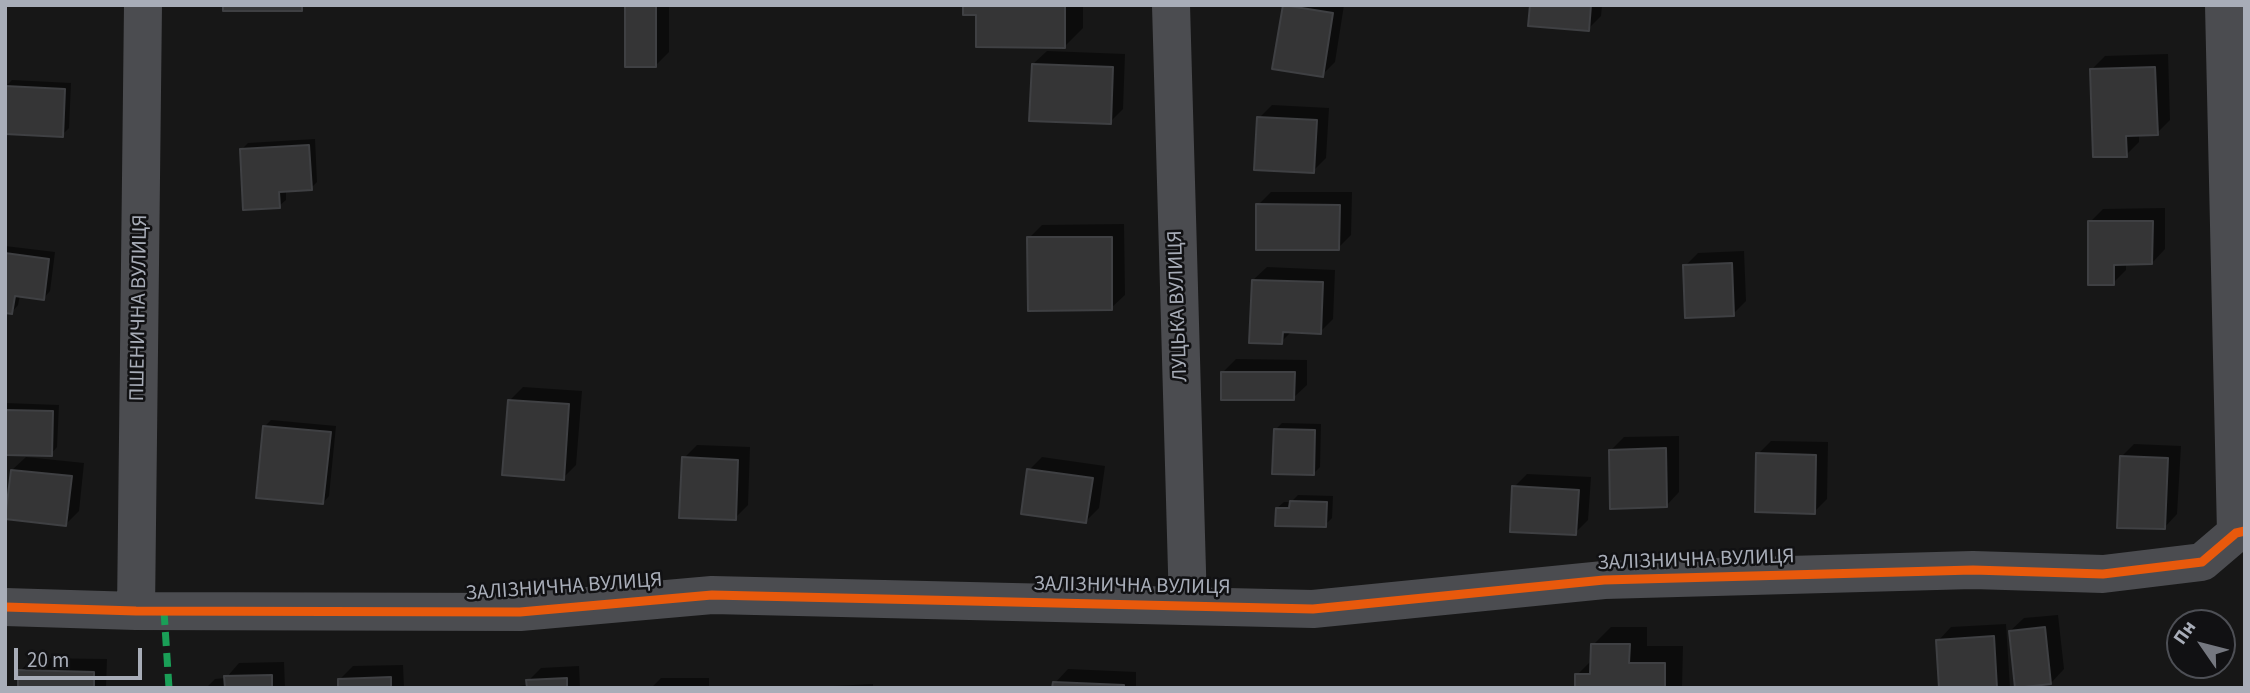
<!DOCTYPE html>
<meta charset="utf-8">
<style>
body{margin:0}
#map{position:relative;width:2250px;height:693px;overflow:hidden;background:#171717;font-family:"Source Sans 3",sans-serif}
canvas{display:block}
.frame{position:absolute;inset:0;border:7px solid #a8adb8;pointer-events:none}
.north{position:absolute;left:2166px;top:609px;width:70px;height:70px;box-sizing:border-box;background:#111113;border:2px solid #4d4f55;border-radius:50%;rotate:305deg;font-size:19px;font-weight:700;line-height:28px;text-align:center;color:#a8adb8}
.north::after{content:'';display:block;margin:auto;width:24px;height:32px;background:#757880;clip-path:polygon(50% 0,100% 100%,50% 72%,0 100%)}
.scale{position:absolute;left:14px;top:648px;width:128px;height:32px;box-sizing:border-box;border:4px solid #a8adb8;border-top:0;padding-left:9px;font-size:21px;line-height:24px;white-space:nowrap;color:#a8adb8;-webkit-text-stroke:5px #111113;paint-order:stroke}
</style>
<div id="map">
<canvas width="2250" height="693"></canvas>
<div class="frame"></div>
<div class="north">Пн</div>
<div class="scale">20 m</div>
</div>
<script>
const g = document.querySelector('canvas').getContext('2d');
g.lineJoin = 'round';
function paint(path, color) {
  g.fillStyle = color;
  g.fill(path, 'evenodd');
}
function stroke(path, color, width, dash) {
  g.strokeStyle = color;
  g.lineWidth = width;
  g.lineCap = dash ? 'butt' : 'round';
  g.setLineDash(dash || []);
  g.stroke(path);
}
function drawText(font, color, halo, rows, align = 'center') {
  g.font = font + ' "Source Sans 3",sans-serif';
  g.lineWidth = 5;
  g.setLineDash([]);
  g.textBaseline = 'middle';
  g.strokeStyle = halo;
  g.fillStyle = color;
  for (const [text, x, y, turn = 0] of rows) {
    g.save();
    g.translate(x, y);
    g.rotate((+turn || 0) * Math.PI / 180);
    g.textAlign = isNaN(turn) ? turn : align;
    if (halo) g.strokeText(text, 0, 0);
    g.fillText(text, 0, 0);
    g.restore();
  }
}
paint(new Path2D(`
 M627 5H669V52L656 65Z
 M965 5H1083V28L1065 46 978 13Z
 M1285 5H1344L1335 62 1322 75Z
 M1532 5H1602L1601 16 1588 29Z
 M1047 51 1125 54 1123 109 1110 122 1033 64Z
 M2168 54 2170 120 2157 133H2139V142L2126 155 2092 69 2105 56Z
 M12 80 71 83 69 128 62 135 5 87Z
 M1272 105 1329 108 1326 158 1313 171 1259 118Z
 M315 139 317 182 311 188 286 190V200L279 206 242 149 248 143Z
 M1271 192H1352L1351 235 1338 248 1258 205Z
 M2165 208V249L2152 263H2126V270L2113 283 2090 222 2103 209Z
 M1124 224 1125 295 1111 308 1029 238 1042 225Z
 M5 246 55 252 50 291 44 298 20 295 18 305 12 312 5 311Z
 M1744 251 1746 301 1733 314 1685 266 1698 253Z
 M1267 267 1335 270 1333 319 1320 332 1292 331 1281 342 1253 280Z
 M1236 359 1307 360V385L1293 398 1222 373Z
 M523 387 582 391 576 465 563 478 509 401Z
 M5 403 59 405 57 447 51 454 5 439Z
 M271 420 336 426 329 496 323 503 265 426Z
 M1282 423 1321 424 1320 467 1313 474 1276 429Z
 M1679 436V492L1666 506 1611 450 1624 437Z
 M1771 441 1828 442 1827 499 1814 512 1758 454Z
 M2134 444 2181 446 2177 514 2164 528 2121 457Z
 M697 445 750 447 748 505 735 518 684 458Z
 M26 457 84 463 79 511 66 524 12 470Z
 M1042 457 1105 466 1099 508 1086 521 1029 470Z
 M1527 474 1591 477 1588 520 1575 533 1514 487Z
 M1298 495 1333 496 1332 518 1325 525 1277 508 1284 502H1291Z
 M2058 615 2064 669 2051 683 2010 631 2024 618Z
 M2006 624 2010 688H1940L1938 641 1951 627Z
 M1611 627H1647V646H1683L1682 688H1577V675L1593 659V645Z
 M33 658 107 659 106 688H20V671Z
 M284 662 285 688H206L215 679 226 678 239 663Z
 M403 665 404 688H340V679L353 666Z
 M579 666 580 688H501L528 685V681L541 668Z
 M1068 669 1136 672V688H1054L1055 683Z
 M661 678H709V688H651Z
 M873 684V688H833L834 686Z`), '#0007');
const building = new Path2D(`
 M223 5H302V11H223Z
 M625 5H656V67H625Z
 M963 5H1065V48L976 47V15H963Z
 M1283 5 1333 13 1323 77 1272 69Z
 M1530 5H1591L1589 31 1528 26Z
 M1032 64 1113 67 1111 124 1029 121Z
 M2155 67 2158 135 2126 136 2127 157H2093L2090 69Z
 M5 86 65 89 63 137 5 134Z
 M1257 117 1317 120 1314 173 1254 170Z
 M309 145 312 190 279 192 280 208 243 210 240 149Z
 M1256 204 1340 205 1339 250H1256Z
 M2088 221H2153L2152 264 2114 265V285H2088Z
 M1027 237H1112V310L1028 311Z
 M5 253 49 259 44 300 15 296 12 314 5 313Z
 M1732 263 1734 316 1685 318 1683 265Z
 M1252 280 1323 282 1321 334 1283 332 1282 344 1249 343Z
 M1221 372H1295L1294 400H1221Z
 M508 400 569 404 564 480 502 475Z
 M5 410 53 411 52 456 5 455Z
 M263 426 331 432 323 504 256 498Z
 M1274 429 1315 430 1314 475 1272 474Z
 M1666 448 1667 507 1610 509 1609 450Z
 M1756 453 1816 455 1815 514 1755 512Z
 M2120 456 2168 458 2165 529 2117 528Z
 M682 457 738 460 736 520 679 518Z
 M1027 469 1093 478 1086 523 1021 514Z
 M11 470 72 476 66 526 5 519Z
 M1512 486 1579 490 1576 535 1510 532Z
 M1290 501 1327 502 1326 527 1275 526 1276 508H1289Z
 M2045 627 2051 684 2015 688 2009 631Z
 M1994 636 1997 688H1939L1936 640Z
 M1591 644H1630L1629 663H1665V688H1575V674H1590Z
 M18 670 94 672V688H18Z
 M272 675V688H225L224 676Z
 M391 677V688H338V679Z
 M567 678V688H527L526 680Z
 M1053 682 1124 685V688H1052Z`);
paint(building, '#353536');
stroke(building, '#3f4043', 2);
stroke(new Path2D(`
 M1171 5 1188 606
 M2224 5 2236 533
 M5 607 136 611 520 612 712 595 1313 609 1604 580 1973 570 2103 574 2202 562 2236 533 2245 531
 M136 611 143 5`), '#4b4c50', 38);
stroke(new Path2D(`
 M164 611 169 688`), '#1a9f57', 7, [14, 7]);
stroke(new Path2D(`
 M5 607 136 611 520 612 712 595 1313 609 1604 580 1973 570 2103 574 2202 562 2236 533 2245 531`), '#e8590c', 9);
drawText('21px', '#a8adb8', '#111113', [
 ["ЛУЦЬКА ВУЛИЦЯ",1179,306,-92],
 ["ПШЕНИЧНА ВУЛИЦЯ",140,308,-89],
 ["ЗАЛІЗНИЧНА ВУЛИЦЯ",1696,561,-2],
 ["ЗАЛІЗНИЧНА ВУЛИЦЯ",1132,587,1],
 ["ЗАЛІЗНИЧНА ВУЛИЦЯ",564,588,-4]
]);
</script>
